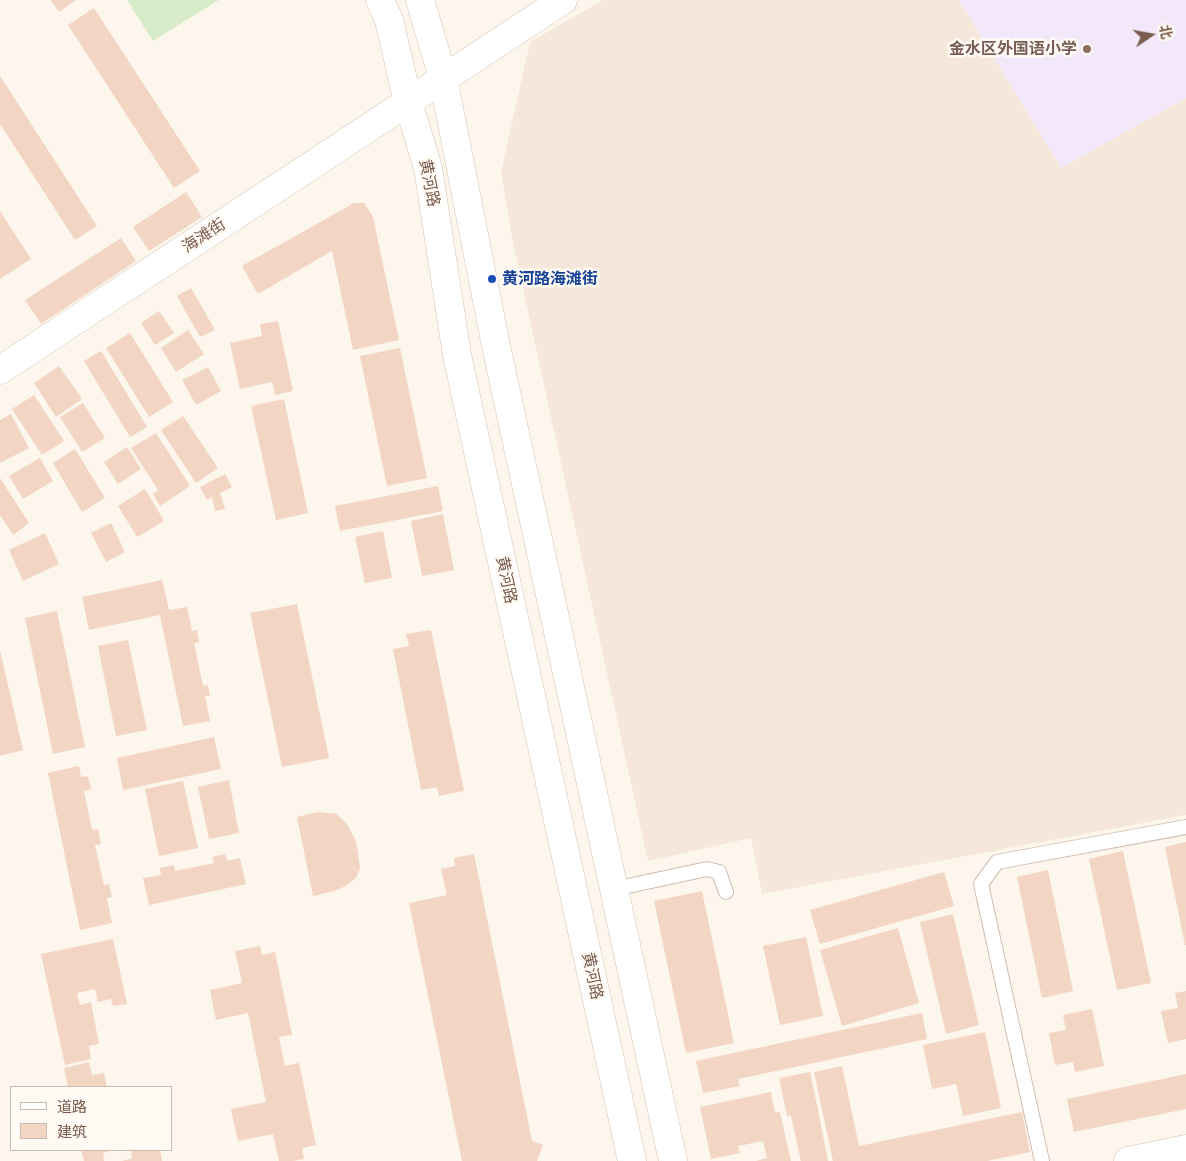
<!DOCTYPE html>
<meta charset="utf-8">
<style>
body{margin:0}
#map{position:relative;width:1186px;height:1161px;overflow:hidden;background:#fdf6ec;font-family:Cabin,"Noto Sans SC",sans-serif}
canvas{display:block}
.legend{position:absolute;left:10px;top:1086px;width:162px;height:65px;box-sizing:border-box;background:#fffaf3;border:1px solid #cabbb1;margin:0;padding:6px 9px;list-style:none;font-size:15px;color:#7a5c4d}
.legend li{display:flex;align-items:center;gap:10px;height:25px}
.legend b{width:25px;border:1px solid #cabbb1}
.north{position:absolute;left:1126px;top:10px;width:50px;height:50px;-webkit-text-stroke:4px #fffaf3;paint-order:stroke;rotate:78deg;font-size:14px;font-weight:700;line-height:20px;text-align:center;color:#7a5c4d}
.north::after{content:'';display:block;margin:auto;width:18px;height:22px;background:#7a5c4d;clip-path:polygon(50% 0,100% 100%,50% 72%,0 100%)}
</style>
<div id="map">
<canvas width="1186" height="1161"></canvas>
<ul class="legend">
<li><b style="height:6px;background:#fff"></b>道路</li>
<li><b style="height:14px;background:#f3d5c3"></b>建筑</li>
</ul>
<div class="north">北</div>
</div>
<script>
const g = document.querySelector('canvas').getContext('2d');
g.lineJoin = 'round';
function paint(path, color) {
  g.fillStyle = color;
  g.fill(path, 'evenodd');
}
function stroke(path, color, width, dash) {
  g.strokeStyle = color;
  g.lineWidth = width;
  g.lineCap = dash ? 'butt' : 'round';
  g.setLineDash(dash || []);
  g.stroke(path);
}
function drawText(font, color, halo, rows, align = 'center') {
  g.font = font + ' Cabin,"Noto Sans SC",sans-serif';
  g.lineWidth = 5;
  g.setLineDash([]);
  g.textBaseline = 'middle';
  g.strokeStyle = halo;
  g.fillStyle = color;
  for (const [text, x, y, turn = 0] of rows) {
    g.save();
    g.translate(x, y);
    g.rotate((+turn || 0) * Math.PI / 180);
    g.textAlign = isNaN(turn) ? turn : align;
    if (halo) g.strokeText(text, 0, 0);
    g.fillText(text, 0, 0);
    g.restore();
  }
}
paint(new Path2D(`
 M603 0H959L1061 167 1186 98V815L762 894 751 838 648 861 513 243 501 172 530 42Z`), '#f5e8da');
paint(new Path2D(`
 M959 0H1186V98L1061 168Z`), '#f3e8fa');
paint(new Path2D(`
 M127 0H219L153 41Z`), '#d8ecc9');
paint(new Path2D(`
 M51 0H76L59 12Z
 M94 8 200 171 174 188 68 25Z
 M0 76 97 226 75 240 0 124Z
 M186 192 202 217 149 251 133 227Z
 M354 203H364L373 217 399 340 353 350 332 251 258 294 242 266Z
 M0 211 31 259 0 279Z
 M121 238 136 261 41 324 25 300Z
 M191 288 215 330 200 337 177 296Z
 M159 311 174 333 155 345 141 323Z
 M278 321 293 391 275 395 272 382 240 389 230 343 262 336 260 324Z
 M188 330 204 354 176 372 161 348Z
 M130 333 173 402 149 417 106 348Z
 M400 348 427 478 387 486 360 356Z
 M101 351 147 427 130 437 84 361Z
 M59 366 82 399 56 417 34 383Z
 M208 367 221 391 196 405 182 380Z
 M34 395 64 441 42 455 12 409Z
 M284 399 308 513 276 520 251 406Z
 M83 403 105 438 82 452 60 417Z
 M11 414 29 448 0 463V420Z
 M183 416 218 468 196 483 161 430Z
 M156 433 190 486 160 506 153 494 158 490 131 448Z
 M127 447 141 469 118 484 104 462Z
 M75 449 105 498 82 512 53 463Z
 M40 458 53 481 23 499 9 476Z
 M225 474 232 487 220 493 225 509 215 511 212 497 207 500 200 487Z
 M0 478 29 523 13 535 0 515Z
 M438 486 443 511 340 531 335 506Z
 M145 489 164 521 137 537 118 506Z
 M443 514 454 570 422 576 411 521Z
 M111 523 125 552 106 562 91 533Z
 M383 531 392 578 365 583 355 537Z
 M45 533 59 564 23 581 9 550Z
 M162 580 169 610 187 607 192 631 197 630 199 642 194 643 203 686 208 685 210 696H205L210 721 183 726 160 615 89 630 82 597Z
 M297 604 329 758 282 767 250 613Z
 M57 611 85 747 53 754 25 618Z
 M431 630 464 791 439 796 437 787 421 790 393 649 409 646 406 634Z
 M128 640 147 730 116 736 98 646Z
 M0 650 23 750 0 756Z
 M214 737 221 769 123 790 117 758Z
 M79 766 81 777 88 776 91 789 84 791 92 830 98 829 101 844 95 845 104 885 109 884 112 897 107 898 112 923 80 930 48 773Z
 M229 780 239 833 209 839 198 787Z
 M183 781 198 848 159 856 145 789Z
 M318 812 337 814 347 824 356 841 360 868 356 878 346 886 334 891 313 896 297 817Z
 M1186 842V945H1185L1165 847Z
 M1123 851 1151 983 1117 990 1089 859Z
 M225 854 227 861 240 858 246 884 149 905 143 878 161 875 160 868 174 865 175 871 214 863 212 857Z
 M474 854 532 1141 543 1145 537 1161H462L409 903 447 895 441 869 455 866 454 858Z
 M1048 870 1073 991 1042 998 1017 877Z
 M944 872 954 906 820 944 810 910Z
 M702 891 734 1043 686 1053 654 901Z
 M953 914 979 1025 946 1034 920 922Z
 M898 928 919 1003 842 1026 820 950Z
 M806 937 823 1016 780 1025 763 946Z
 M113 939 127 1004 113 1006 111 999 98 1002 95 989 77 993 80 1005 91 1002 99 1044 89 1046 91 1059 65 1065 41 954Z
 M260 946 262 955 275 952 292 1035 279 1037 285 1066 299 1063 316 1145 302 1148 304 1159 293 1161H279L273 1134 238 1141 231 1109 266 1102 248 1013 216 1020 210 990 242 983 235 951Z
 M1186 991V1039L1168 1043 1161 1011 1178 1008 1175 993Z
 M1092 1009 1104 1066 1075 1072 1073 1062 1055 1065 1049 1033 1066 1030 1063 1015Z
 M922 1013 927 1039 738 1079 740 1086 703 1093 696 1061Z
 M985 1032 1001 1108 963 1116 956 1084 932 1089 923 1045Z
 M89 1062 92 1075 104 1073 107 1087H68L64 1068Z
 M842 1066 859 1146 1022 1112 1030 1152 987 1161H833L814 1072Z
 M810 1072 818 1110 828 1161H801L791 1116H787L779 1078Z
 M1186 1074V1109L1074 1132 1067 1099Z
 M771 1092 775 1113 780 1112 791 1161H756L767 1158 763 1141 738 1146 740 1153 711 1159 700 1107Z
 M81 1150H110V1151L103 1153 104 1161H84Z
 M131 1150H160L162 1161H122L132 1158Z`), '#f3d5c3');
const lane = new Path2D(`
 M614 889 707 869 719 872 726 892
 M1042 1161 981 884 997 862 1186 827`);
const street = new Path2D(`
 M0 370 563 0
 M1128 1161 1186 1149`);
const secondary = new Path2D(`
 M380 0 389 20 408 102 428 168 457 355 632 1161
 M420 0 443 78 496 346 673 1161`);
stroke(lane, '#d1beb0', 16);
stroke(street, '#d1beb0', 29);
stroke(secondary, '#d6c0b0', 29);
stroke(lane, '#fff', 14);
stroke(street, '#fff', 28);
stroke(secondary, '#fff', 28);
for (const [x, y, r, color] of [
 [1087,49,5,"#8d6e63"],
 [492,279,5,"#1a4fb4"]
]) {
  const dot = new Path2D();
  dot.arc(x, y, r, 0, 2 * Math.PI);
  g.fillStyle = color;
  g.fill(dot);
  stroke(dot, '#fffaf3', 2);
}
drawText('bold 16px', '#785e54', '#fffaf3', [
 ["金水区外国语小学",1077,49]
], 'right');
drawText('16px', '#7a5c4d', '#fffaf3', [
 ["黄河路",429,183,79],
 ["海滩街",204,236,-33],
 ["黄河路",506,580,78],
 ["黄河路",592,976,78]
]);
drawText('bold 16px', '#164399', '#fffaf3', [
 ["黄河路海滩街",502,279]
], 'left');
</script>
